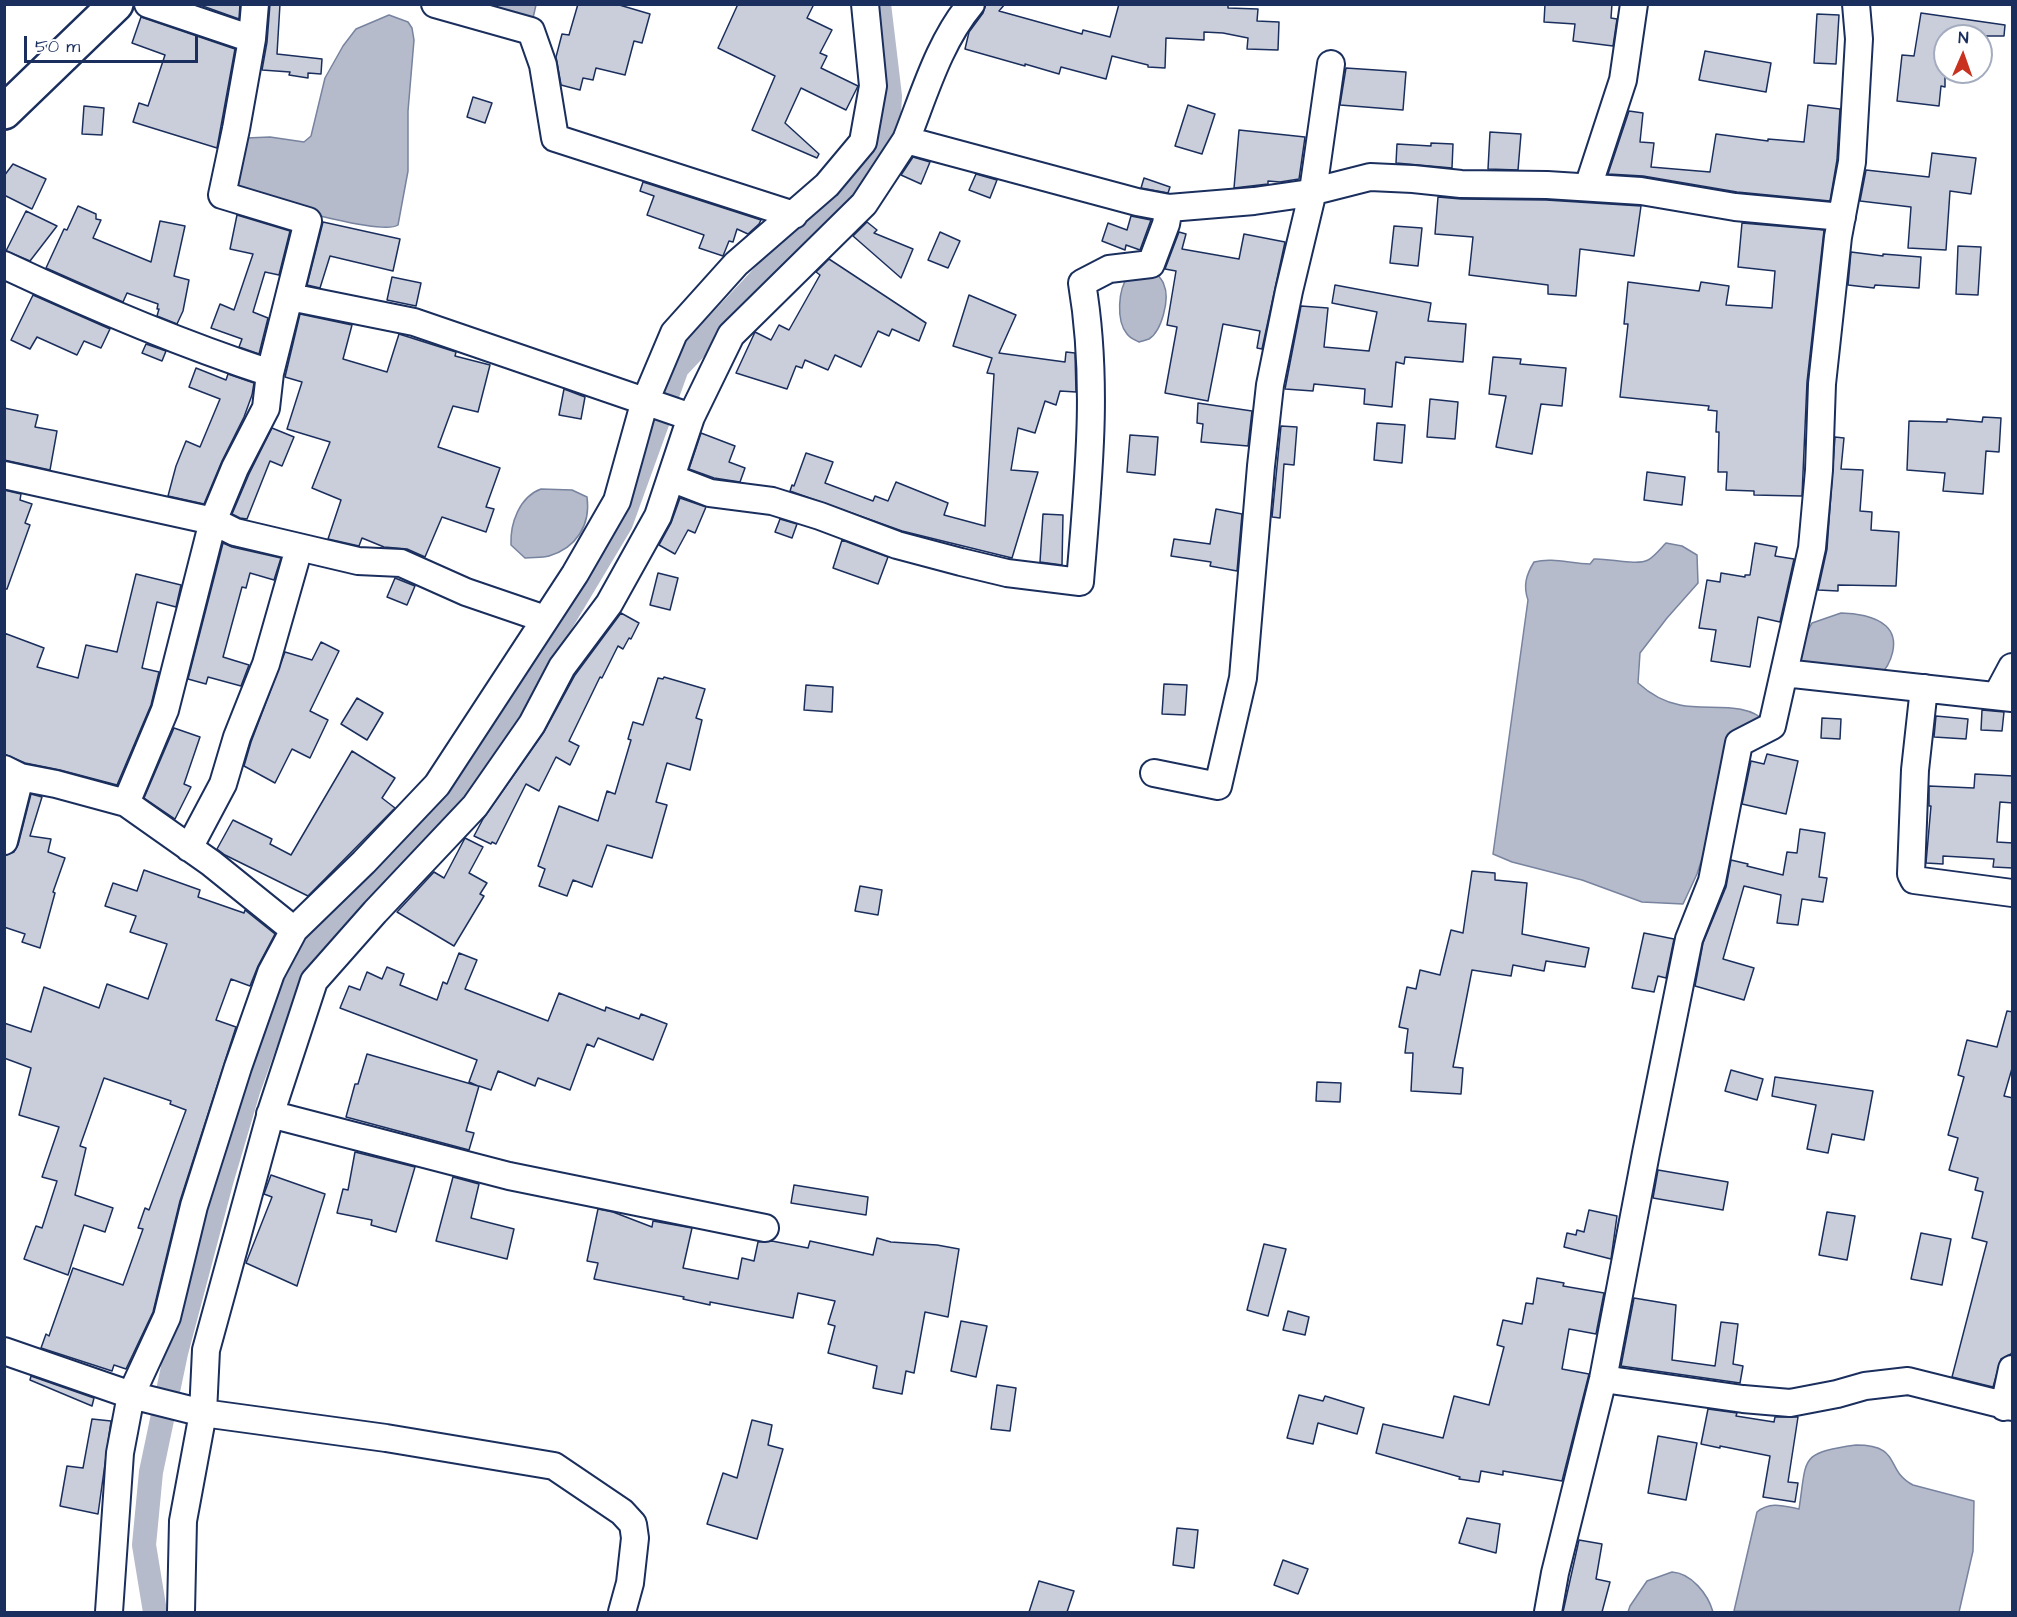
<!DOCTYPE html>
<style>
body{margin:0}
#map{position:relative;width:2017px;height:1617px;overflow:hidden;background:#fff;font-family:"Architects Daughter",sans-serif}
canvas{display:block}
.frame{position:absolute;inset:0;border:6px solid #1b2f5e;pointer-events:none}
.north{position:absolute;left:1933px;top:24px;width:60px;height:60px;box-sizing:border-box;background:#fff;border:2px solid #a4acbf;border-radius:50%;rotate:2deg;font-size:16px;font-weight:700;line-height:24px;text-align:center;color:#1b2f5e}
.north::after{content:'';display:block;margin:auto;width:21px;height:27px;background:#c8321e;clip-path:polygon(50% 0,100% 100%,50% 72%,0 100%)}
.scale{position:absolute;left:24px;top:36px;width:174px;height:27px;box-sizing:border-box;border:3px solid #1b2f5e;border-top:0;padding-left:8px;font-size:18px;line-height:21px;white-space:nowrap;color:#1b2f5e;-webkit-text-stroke:4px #fff;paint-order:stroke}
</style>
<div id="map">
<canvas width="2017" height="1617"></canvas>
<div class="frame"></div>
<div class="north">N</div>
<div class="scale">50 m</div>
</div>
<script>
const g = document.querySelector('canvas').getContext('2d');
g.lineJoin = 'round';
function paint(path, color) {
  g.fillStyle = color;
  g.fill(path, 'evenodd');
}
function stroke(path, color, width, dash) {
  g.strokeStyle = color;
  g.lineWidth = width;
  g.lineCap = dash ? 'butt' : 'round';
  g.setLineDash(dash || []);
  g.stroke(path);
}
const water = new Path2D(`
 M491 5 536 4V5L533 18Z
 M389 15 408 22 412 28 414 40 408 111V171L398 225C380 237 256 198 229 191L246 138 270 137 304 142 311 136 325 78 343 46 356 29Z
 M1156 273C1159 277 1163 280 1164 285 1170 298 1162 331 1149 339 1146 340 1143 341 1139 342 1135 340 1130 338 1127 334 1116 321 1118 289 1128 277Z
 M541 489 572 490 587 497C591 525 576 548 549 556 542 558 533 557 525 558L511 545C510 524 519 497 541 489Z
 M1666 543 1682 546 1697 555 1698 583 1667 618 1640 653 1638 683C1649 693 1664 702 1680 705 1707 711 1745 700 1766 722L1719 806 1697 874 1683 904 1642 902 1582 880 1512 862 1493 854 1528 600C1523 586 1526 575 1534 562 1553 557 1571 564 1590 564L1594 559C1609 558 1636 566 1648 560 1654 557 1661 548 1666 543Z
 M1841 613C1855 613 1875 616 1886 626 1901 640 1891 665 1879 676L1792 669 1804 638 1812 623Z
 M1856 1445C1903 1445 1884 1470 1913 1485L1974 1501 1973 1551 1959 1612 1734 1611 1757 1512C1770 1501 1784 1506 1799 1509 1807 1457 1799 1453 1856 1445Z
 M1672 1572C1691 1573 1708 1594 1713 1612H1628L1630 1606 1647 1581Z`);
paint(water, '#b5bbca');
stroke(water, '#77839f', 1.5);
stroke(new Path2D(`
 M155 1612 144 1545 151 1472 176 1353 222 1179 248 1091 292 969 456 799 621 523 677 368 875 157 888 134 890 96 879 4`), '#b5bbca', 24);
const building = new Path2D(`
 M197 4H240L239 19Z
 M270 4H280L277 54 322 59 321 74 308 73V78L289 75 290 72 262 70 267 42Z
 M578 4H616L650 14 642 43 634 41 625 75 596 68 593 80 583 78 580 90 561 85 556 57 562 34 569 35Z
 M738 4H814L807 18 832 30 820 53 827 56 821 68 858 86 846 110 801 88 785 123 819 154 817 158 752 130 775 76 718 48Z
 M986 4H1005L999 11 1082 34 1083 30 1110 37 1119 4H1228V8L1258 9 1257 21 1279 22 1278 50 1247 49 1248 38 1223 33 1204 32V40L1166 38 1165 68 1148 67V65L1112 56 1106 79 1061 67 1059 74 1025 64V66L965 49 969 32 983 13Z
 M1545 4H1612L1611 18 1617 19 1613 46 1573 41 1575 24 1544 22Z
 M1921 13 2005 25 2004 36H1945V87L1941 86 1939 106 1897 101 1902 55 1914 56Z
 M1817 14 1839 15 1836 64 1814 63Z
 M141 17 235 49 217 148 133 122 139 103 148 106 165 55 132 43Z
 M1705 51 1771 63 1766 92 1699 80Z
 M1346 68 1406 72 1403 110 1340 105Z
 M473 97 492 103 485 123 467 117Z
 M1188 105 1215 114 1202 154 1175 146Z
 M1808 105 1840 109 1837 160 1830 201 1737 192 1643 176 1608 174 1629 111 1643 113 1640 142 1654 143 1651 167 1710 172 1716 134 1768 141V139L1804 142Z
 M84 106 104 108 102 135 82 134Z
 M1239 130 1305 137 1299 179 1280 182 1268 181V184L1234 188Z
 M1490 132 1521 134 1518 170 1488 169Z
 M1431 143 1453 144 1452 168 1396 163 1397 144 1431 146Z
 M1932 153 1976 158 1971 194 1950 191 1946 250 1908 248 1911 207 1860 201 1866 170 1929 177Z
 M913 157 930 162 921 184 901 175Z
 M13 164 46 179 32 209 4 195V176Z
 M976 174 997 180 990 198 969 190Z
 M1144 178 1170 187 1168 193 1141 188Z
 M643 182 761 220 759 224 748 234 737 229 733 242 729 241 723 256 699 248 704 235 647 215 654 196 640 191Z
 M1438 197 1461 199 1546 200 1641 206 1634 256 1580 249 1576 296 1548 294V285L1469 275 1473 237 1435 234Z
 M78 206 96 214V219L101 220 93 238 151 262 160 221 185 226 174 276 189 280 183 311 177 324 157 316 159 309H157L158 304 127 293 123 302 46 268 64 229 67 230Z
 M26 211 57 226 30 261 6 251Z
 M237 215 290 231 279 275 265 272 253 312 268 318 259 354 239 347 242 339 211 328 220 304 234 310 253 254 230 249Z
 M1131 216 1151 220 1140 250 1126 245 1125 250 1102 241 1108 223 1127 230Z
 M323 222 400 239 393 271 330 256 320 288 307 285Z
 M867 222 877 230 874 233 913 249 901 278 853 236Z
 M1742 223 1824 230 1807 382 1802 496 1754 495V491L1726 490 1727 472H1718L1719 432H1716L1717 411 1708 410 1709 406 1620 397 1628 324H1624L1628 282 1699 291 1701 282 1729 286 1726 305 1772 308 1775 271 1738 267Z
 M1394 226 1422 228 1418 266 1390 263Z
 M940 232 960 241 948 268 928 260Z
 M1179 232 1186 234 1182 249 1239 259 1244 234 1285 242 1262 349 1257 348 1260 331 1223 324 1208 401 1165 393 1177 327 1167 325 1176 271 1165 269Z
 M1958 246 1981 247 1978 295 1956 294Z
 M1851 252 1883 256V254L1921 257 1919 288 1875 285 1874 288 1848 285Z
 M829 259 926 323 919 341 892 329 889 336 878 331 861 367 835 355 828 370 805 360 802 368 796 366 787 389 736 373 755 332 771 340 779 325 789 330 820 275 816 272Z
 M392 277 421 283 416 306 387 300Z
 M1335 285 1431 303 1428 321 1466 324 1463 362 1405 357 1404 364 1396 362 1392 407 1364 404 1365 389 1314 384 1313 391 1285 389 1301 306 1328 308 1324 347 1369 351 1377 312 1332 303Z
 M33 295 110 329 101 348 84 341 77 355 37 337 30 349 11 340Z
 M969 295 1016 315 999 353 1065 362 1066 352 1075 353 1076 392 1060 391 1056 405 1045 401 1035 433 1018 428 1011 470 1038 472 1012 558 902 531 790 491 792 485 794 486 806 453 833 462 825 483 873 501 875 496 888 501 896 482 948 503 944 515 985 526 994 374 987 373 992 358 953 346Z
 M300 314 352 325 343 359 387 372 399 334 456 352 455 356 490 365 478 412 453 406 438 447 500 468 486 507 494 509 486 532 442 517 425 557 407 549 384 547 362 538 359 546 328 539 341 500 312 488 330 442 287 429 302 382 285 377Z
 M146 344 166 351 162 361 142 353Z
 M1493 357 1521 359 1520 364 1566 368 1562 406 1541 404 1532 454 1496 447 1506 396 1489 394Z
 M196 368 226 380 228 374 254 383 252 395 244 417 222 461 204 504 168 496 176 466 186 441 200 447 220 399 189 387Z
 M564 389 585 397 581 419 559 415Z
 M1430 399 1458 402 1455 439 1427 437Z
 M1198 403 1252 411 1248 446 1201 442 1203 424 1197 423Z
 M4 408 38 415 35 427 57 431 50 470 4 460Z
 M1983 417 2001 418 1999 452 1986 451 1983 494 1943 491 1945 473 1907 470 1909 421 1947 422V419L1982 422Z
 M1377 423 1405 425 1402 463 1374 460Z
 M1281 426 1297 427 1294 465 1284 464 1280 518 1272 517Z
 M272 428 294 437 282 466 270 461 247 519 240 518 232 514 249 474Z
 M701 433 735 446 729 462 745 468 740 482 714 478 689 469Z
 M1130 435 1158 437 1155 475 1127 472Z
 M1835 437 1844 438 1841 469 1863 470 1860 511 1872 512 1871 530 1899 532 1896 586 1838 585V591L1818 590 1827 549Z
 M1647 472 1685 477 1682 505 1644 500Z
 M4 490 21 494 20 500 32 504 25 523 30 525 7 589H4Z
 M680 498 706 507 695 533 688 530 675 554 659 545 671 523Z
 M1216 509 1242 514 1237 571 1210 566 1211 562 1171 556 1174 539 1210 544Z
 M1043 514 1063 515 1062 565 1040 562Z
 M780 519 797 524 792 538 775 532Z
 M842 540 888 557 878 584 833 568Z
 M223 543 232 547 281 558 274 580 250 573 246 588 242 587 223 657 249 665 241 686 208 677 206 684 188 679Z
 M1755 543 1777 547 1775 556 1794 559 1780 622 1758 617 1750 667 1711 661 1716 630 1699 628 1707 580 1720 582 1721 573 1745 577V575H1750Z
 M658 573 678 578 670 610 650 605Z
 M136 574 181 585 176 607 157 602 142 668 159 672 151 705 117 785 60 770 25 763 4 754V633L44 648 37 667 78 678 86 645 117 652Z
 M395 578 415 586 407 605 387 597Z
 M621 613 639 623 631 639 629 638 623 649 618 646 602 678 600 677 569 741 579 746 570 765 556 757 539 791 526 784 496 844 492 842 491 844 474 836 483 819 544 732 575 675Z
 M321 642 339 651 310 711 328 720 310 758 292 749 275 783 244 766 251 742 285 652 312 660Z
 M664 677 705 689 696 718 702 720 690 770 667 763 656 802 667 805 652 858 607 845 592 887 573 880 567 896 539 886 545 869 538 866 559 806 598 821 607 791 615 794 631 740 628 739 633 722 643 725 658 678 663 679Z
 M1164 684 1187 685 1185 715 1162 714Z
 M806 685 833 687 832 712 804 710Z
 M357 698 383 713 367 740 341 724Z
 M1982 710 2004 712 2002 731 1981 730Z
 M1936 716 1968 719 1966 739 1934 737Z
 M1822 718 1841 719 1840 739 1821 738Z
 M174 728 200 737 184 784 191 787 175 819 144 798Z
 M352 751 395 778 382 798 395 808 308 896 225 855 217 849 233 820 272 839 270 844 291 855Z
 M1767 754 1798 761 1786 814 1742 804 1751 761 1764 764Z
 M1975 774 2013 776V803L2000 802 1997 842 2013 843V868L1993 867 1994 859 1943 856V864L1926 863 1931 806H1929V786L1974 788Z
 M31 794 42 797 30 836 51 839 48 852 65 858 53 892 55 893 40 948 22 942 25 934 4 927V856L14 852 18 845Z
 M1800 829 1825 833 1819 877 1827 878 1823 902 1802 899 1798 925 1777 923 1781 895 1744 886 1723 959 1754 968 1744 1000 1695 986 1703 943 1726 887 1731 860 1748 864 1747 866 1783 875 1787 852 1797 853Z
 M465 838 483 847 469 873 487 883 480 894 484 896 454 946 397 912 434 872 444 878Z
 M144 870 200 890 198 897 244 913 245 910 275 934 258 966 250 986 231 979 216 1020 236 1027 180 1201 153 1312 126 1369 114 1365 112 1371 41 1348 46 1334 49 1336 73 1268 123 1285 143 1229 138 1228 145 1208 149 1210 186 1110 170 1104 171 1101 104 1078 80 1146 86 1148 75 1195 113 1208 105 1232 84 1225 68 1275 24 1259 36 1226 42 1228 57 1181 42 1177 59 1127 19 1115 31 1068 4 1058V1023L31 1032 44 987 99 1008 107 984 148 999 167 944 130 932 136 916 105 906 113 883 137 891Z
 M1472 871 1495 873V880L1527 883 1522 934 1589 948 1585 967 1546 961 1544 971 1513 965 1511 976 1472 970 1453 1067 1463 1068 1461 1094 1411 1091 1413 1053H1405L1408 1029 1399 1027 1407 987 1416 989 1420 970 1440 975 1451 930 1463 933Z
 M860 886 882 890 878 915 855 911Z
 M1644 933 1674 939 1666 978 1658 976 1654 992 1632 988Z
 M459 953 477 960 465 989 548 1021 559 993 605 1011 606 1007 639 1019 641 1014 667 1024 653 1060 598 1038 594 1047 587 1044 570 1090 538 1078 535 1086 498 1071 491 1090 479 1086 466 1131 474 1133 469 1150 346 1117 355 1084H358L367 1054 478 1086 469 1082 477 1060 340 1008 349 986 360 990 367 972 382 979 387 967 404 974 400 985 437 1000 443 982 447 984Z
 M2007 1011 2013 1012V1065L2004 1096 2013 1098V1350L2011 1354 2001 1359 1993 1387 1952 1377 1987 1242 1972 1238 1983 1192 1975 1190 1978 1178 1949 1170 1958 1138 1948 1135 1964 1077 1958 1075 1967 1040 1997 1047Z
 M1731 1070 1763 1079 1757 1100 1725 1091Z
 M1775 1077 1873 1091 1864 1140 1832 1134 1828 1153 1807 1149 1816 1105 1772 1096Z
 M1317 1082 1341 1083 1340 1102 1316 1101Z
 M355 1152 415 1167 396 1232 371 1225 372 1220 337 1213 343 1189 348 1190Z
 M1658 1170 1728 1182 1723 1210 1653 1198Z
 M271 1175 325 1194 297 1286 246 1263 272 1197 264 1194Z
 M453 1177 479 1184 471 1218 514 1229 507 1259 436 1241Z
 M794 1185 868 1197 866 1215 791 1203Z
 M598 1209 613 1212 652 1227 653 1221 692 1228 683 1268 738 1279 742 1258 754 1261 758 1242 772 1241 808 1248 810 1241 873 1255 877 1238 891 1242 937 1245 959 1249 948 1317 925 1312 914 1373 906 1371 902 1394 873 1388 877 1366 828 1353 835 1326 828 1324 835 1301 798 1293 793 1318 710 1302V1305L683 1299 684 1297 594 1279 598 1263 587 1261Z
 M1589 1210 1617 1216 1611 1259 1564 1247 1567 1233 1576 1235 1577 1230 1584 1232Z
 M1827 1212 1855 1216 1847 1260 1819 1255Z
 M1921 1233 1951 1239 1942 1285 1911 1279Z
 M1264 1244 1286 1249 1268 1316 1247 1310Z
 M1537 1278 1564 1283 1563 1286 1604 1293 1596 1334 1569 1329 1562 1369 1589 1374 1562 1481 1503 1471V1475L1481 1471 1479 1482 1459 1479 1460 1477 1376 1453 1383 1424 1443 1438 1454 1396 1489 1405 1504 1347 1497 1345 1503 1320 1522 1324 1526 1303 1533 1304Z
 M1634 1298 1676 1305 1672 1360 1715 1366 1721 1322 1738 1324 1733 1364 1743 1366 1740 1383 1621 1366Z
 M1288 1311 1309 1317 1305 1335 1283 1330Z
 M961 1321 987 1326 976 1377 951 1371Z
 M31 1376 94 1398 92 1406 30 1380Z
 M997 1385 1016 1388 1010 1431 991 1429Z
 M1299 1395 1323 1401 1325 1396 1364 1408 1357 1434 1318 1423 1313 1444 1287 1438Z
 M1708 1409 1737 1413 1736 1416 1774 1422 1775 1417H1798L1788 1482 1798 1483 1795 1502 1763 1497 1770 1456 1720 1446V1448L1701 1444Z
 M92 1419 111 1421 98 1514 60 1506 67 1466 83 1468Z
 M752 1420 772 1425 768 1445 783 1449 757 1539 707 1524 723 1473 737 1478Z
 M1658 1436 1697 1443 1686 1500 1648 1493Z
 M1467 1518 1500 1524 1496 1553 1459 1543Z
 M1177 1528 1198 1530 1194 1568 1173 1565Z
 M1579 1540 1602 1544 1596 1579 1610 1582 1602 1612H1563Z
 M1283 1560 1308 1569 1298 1594 1274 1585Z
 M1039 1581 1074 1591 1067 1612H1029Z`);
paint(building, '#caceda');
stroke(building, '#1b2f5e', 1.5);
const minor = new Path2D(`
 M148 4 252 39 255 4
 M435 4 531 31 543 65 555 138 794 215
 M971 4C939 42 924 95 906 140L1137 202 1169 208 1254 201 1303 194 1370 177 1413 179 1461 184 1547 185 1641 191 1735 207 1842 217
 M1588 187 1623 80 1634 4
 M4 265C91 306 179 343 270 373
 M290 297 414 322 691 417
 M4 475 213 521 235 532 358 561 401 563 466 592 545 619
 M671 478 710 493 772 501 820 516 897 545 961 562 1007 573 1080 582C1088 482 1099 383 1082 283L1109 269 1151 264 1166 224 1169 208
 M1784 673 2012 698
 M1924 688 1915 770 1911 874 1914 880 2012 893
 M1997 695 2012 667
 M4 769 20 777 56 784 126 803 211 863 294 930 271 973 238 1067 194 1206 167 1317 131 1395 120 1453 109 1612
 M1154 773 1218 786 1243 678 1261 466 1270 385 1289 291 1313 191 1331 64
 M126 803 165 710 213 521 235 468 266 408 270 373 308 221 222 195 236 129 252 39
 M4 841 20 777 6 779
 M189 848 223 784 237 737 266 664 299 548
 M294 930 364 862 437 785 575 574 617 501 644 404 674 333 736 264 827 185 863 142 873 86 865 4
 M270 1114 509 1176 765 1228
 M4 1351 131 1395 203 1413 386 1438 554 1466 622 1512 633 1524 635 1538 630 1583 622 1612
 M1603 1379 1743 1399 1790 1403 1837 1394 1865 1386 1908 1381 2012 1407
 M2004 1407 2012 1369
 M181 1612 183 1521 203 1413 206 1350 272 1109 314 981 375 912 475 806 532 724 562 667 609 604 658 516 691 417 731 335 864 204 906 140
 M1548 1612 1555 1573 1603 1379 1646 1153 1689 939 1712 881 1739 743 1772 726 1812 548 1819 470 1822 384 1838 237 1852 162 1859 39 1856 4`);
const secondary = new Path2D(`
 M4 112 116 4`);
stroke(minor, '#1b2f5e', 30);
stroke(secondary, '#1b2f5e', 38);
stroke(minor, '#fff', 26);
stroke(secondary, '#fff', 33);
</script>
